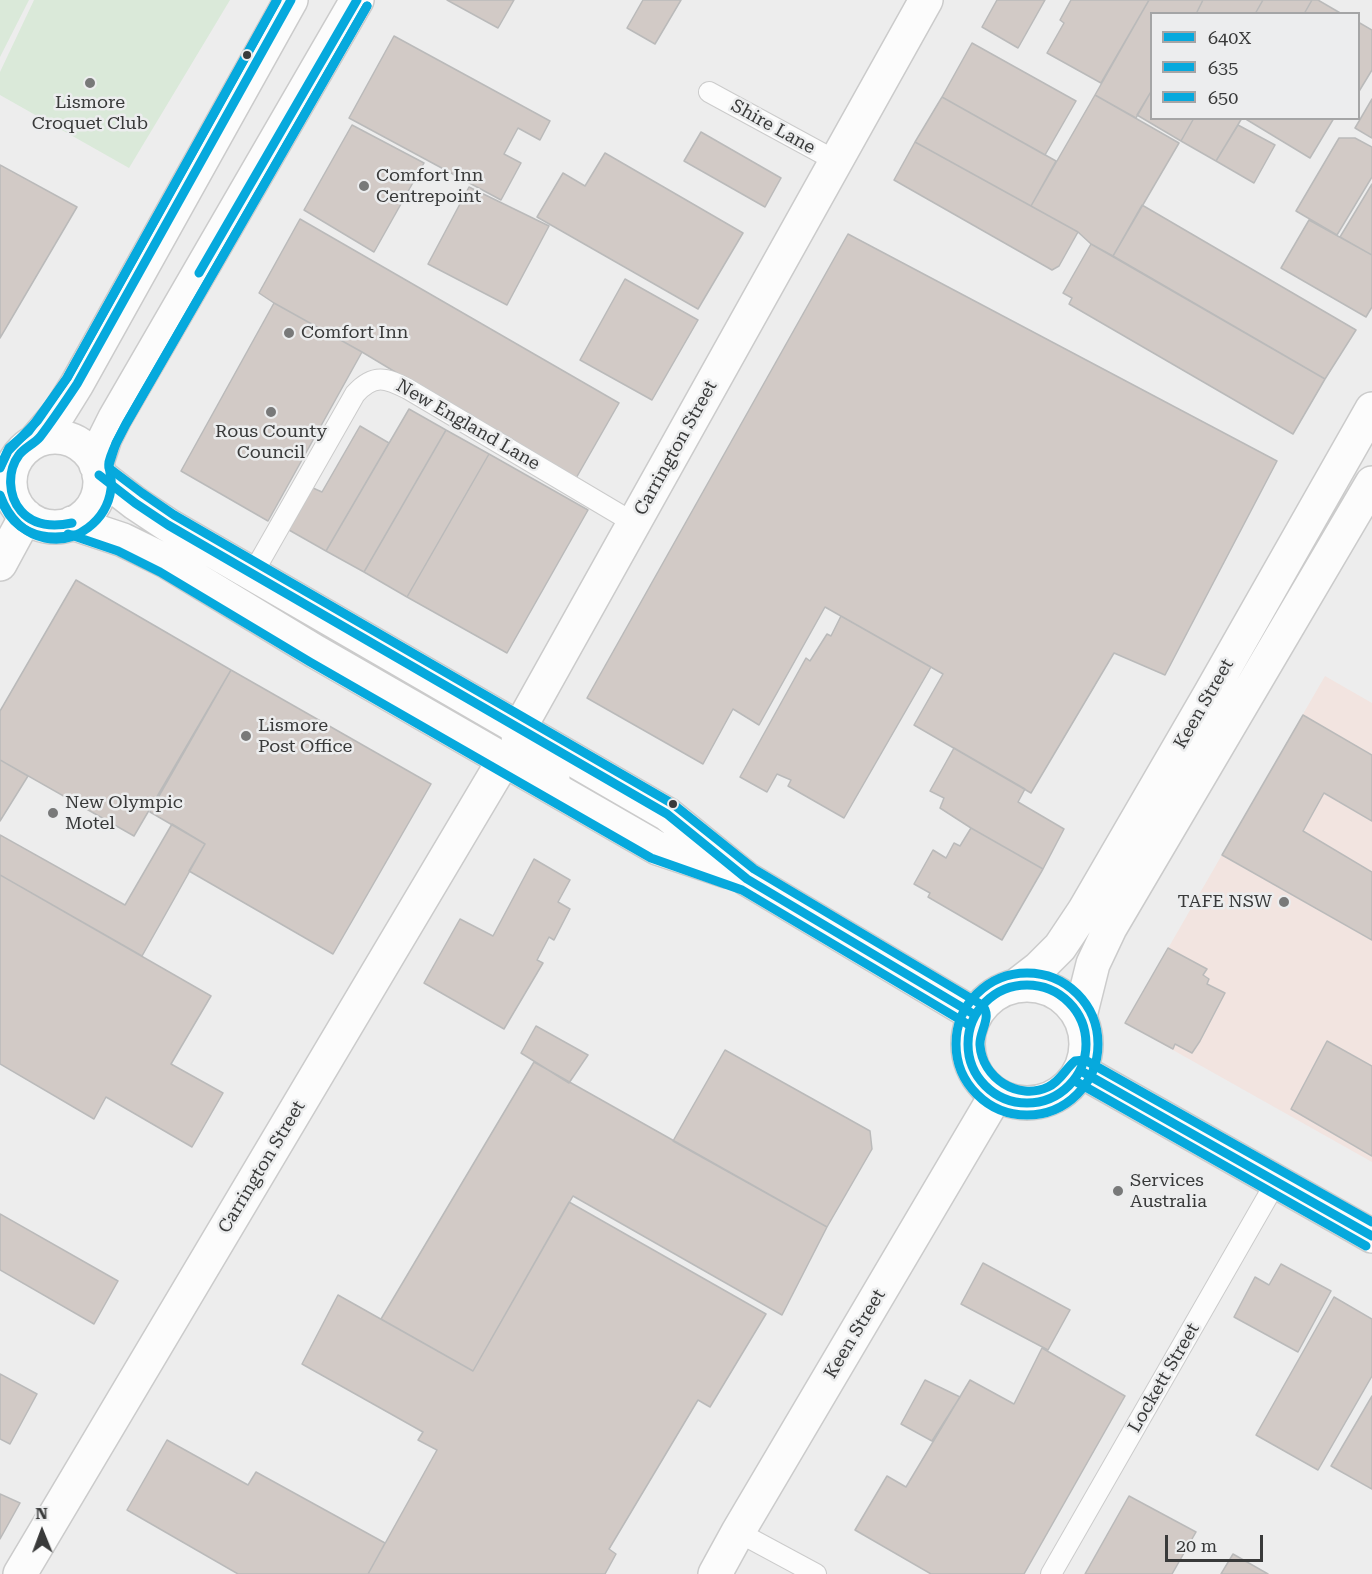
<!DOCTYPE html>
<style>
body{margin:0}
#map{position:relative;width:1372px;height:1574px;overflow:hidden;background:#ededed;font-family:"Roboto Serif",serif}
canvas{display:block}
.legend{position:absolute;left:1150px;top:12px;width:210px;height:108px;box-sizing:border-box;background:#ecedee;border:2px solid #a4a5a6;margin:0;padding:8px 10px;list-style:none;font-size:18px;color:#393a3a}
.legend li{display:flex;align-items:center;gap:12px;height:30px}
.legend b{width:30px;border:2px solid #a4a5a6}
.north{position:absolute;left:12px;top:1502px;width:60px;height:60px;-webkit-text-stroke:4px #ecedee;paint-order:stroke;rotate:359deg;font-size:16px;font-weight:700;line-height:24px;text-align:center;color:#393a3a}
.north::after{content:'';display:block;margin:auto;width:21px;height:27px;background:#393a3a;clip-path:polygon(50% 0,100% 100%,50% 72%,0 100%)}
.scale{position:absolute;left:1165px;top:1535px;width:98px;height:27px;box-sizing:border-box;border:3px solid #393a3a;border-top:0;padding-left:8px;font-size:18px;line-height:21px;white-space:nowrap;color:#393a3a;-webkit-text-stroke:4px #ecedee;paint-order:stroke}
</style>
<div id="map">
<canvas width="1372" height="1574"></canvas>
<ul class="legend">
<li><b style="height:8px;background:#06a9dd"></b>640X</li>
<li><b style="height:8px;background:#06a9dd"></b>635</li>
<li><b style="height:8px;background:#06a9dd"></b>650</li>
</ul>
<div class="north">N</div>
<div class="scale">20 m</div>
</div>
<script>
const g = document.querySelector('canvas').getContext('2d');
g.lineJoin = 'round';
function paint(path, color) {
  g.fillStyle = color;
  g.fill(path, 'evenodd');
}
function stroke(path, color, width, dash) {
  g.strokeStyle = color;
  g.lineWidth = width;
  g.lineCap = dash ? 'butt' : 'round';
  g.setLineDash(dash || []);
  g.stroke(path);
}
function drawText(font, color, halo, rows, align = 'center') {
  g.font = font + ' "Roboto Serif",serif';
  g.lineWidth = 5;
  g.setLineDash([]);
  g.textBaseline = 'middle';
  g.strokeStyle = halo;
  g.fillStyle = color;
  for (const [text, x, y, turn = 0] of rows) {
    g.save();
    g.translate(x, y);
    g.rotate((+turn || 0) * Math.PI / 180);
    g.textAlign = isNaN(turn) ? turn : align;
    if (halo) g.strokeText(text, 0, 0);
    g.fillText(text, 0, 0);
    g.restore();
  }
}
paint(new Path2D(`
 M1325 676 1372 703V1162L1125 1023Z`), '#f2e4e0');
paint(new Path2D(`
 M0 0H29L0 57Z
 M34 0H230L129 168 0 95V72Z`), '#dae9d9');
const building = new Path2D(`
 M447 0H514L498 28Z
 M643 0H681L655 44 627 28Z
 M997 0H1045L1018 48 982 27Z
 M1071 0H1149L1101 83 1047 53 1064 23 1060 20Z
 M1149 0H1203L1196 14H1152V90L1136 118 1095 95Z
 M1203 0H1263L1255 14H1196Z
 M1263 0H1312L1304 14H1255Z
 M1312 0H1318L1342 14H1304Z
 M1358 22 1372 30V70L1358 93Z
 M394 36 550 121 540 140 518 128 504 154 521 163 501 200 349 118Z
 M972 43 1076 101 1045 155 942 97Z
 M1152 90V118H1194L1181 141 1137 115Z
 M1095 95 1179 143 1113 256 1091 244 1078 232 1031 206Z
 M942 97 1056 161 1031 206 915 142Z
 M1372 99V138L1355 128Z
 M1194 118H1242L1216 161 1181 141Z
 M1244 118H1334L1310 158Z
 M352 125 424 163 374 252 304 210Z
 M1238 125 1275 145 1254 183 1216 161Z
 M701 132 781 178 765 207 684 161Z
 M1339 138H1355L1372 147V177L1337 235 1296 211Z
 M915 142 1078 232 1059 266 1052 270 894 180Z
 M605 153 743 233 698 309 537 217 563 173 585 186Z
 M0 165 77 207 0 338Z
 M1372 184V255L1340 237Z
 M469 187 549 226 507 305 428 264Z
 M1142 205 1356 330 1325 379 1113 256Z
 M300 219 619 403 575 480 362 352 274 303 259 293Z
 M1309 220 1372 255V307L1366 317 1281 268Z
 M848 234 1277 461 1165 675 1114 653 1031 793 914 725 943 674 825 607 759 725 733 709 703 764 587 698Z
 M1091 244 1325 379 1293 434 1069 304 1072 298 1063 293Z
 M625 279 698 320 652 400 580 360Z
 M274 303 362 352 268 521 181 471Z
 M409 409 446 430 364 572 326 551Z
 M360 426 389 443 326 551 289 530 313 488 322 492Z
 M446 430 489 454 407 597 364 572Z
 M489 454 588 510 507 653 407 597Z
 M76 580 231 670 134 836 0 760V711Z
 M841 616 931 667 844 818 788 786 791 780 777 774 767 792 740 777 806 658 810 661 827 634 831 636Z
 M231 670 431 784 333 954 189 871 205 844 150 812Z
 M1303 715 1372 755V821L1324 793 1303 831 1372 872V940L1222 855Z
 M954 748 1025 789 1018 802 1064 829 1043 869 971 828 940 808 944 798 930 791Z
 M0 760 28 776 0 821Z
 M172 824 205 844 142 956 0 875V835L125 905Z
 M971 828 1043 869 1002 940 928 897 930 893 914 884 933 850 946 858 954 843 960 846Z
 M534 859 570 880 558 902 570 909 554 940 549 937 537 960 543 963 504 1029 424 983 460 919 493 936Z
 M0 875 211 996 171 1064 223 1093 192 1147 106 1097 94 1119 0 1064Z
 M1168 948 1207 969 1203 975 1209 979 1207 984 1225 993 1200 1041 1192 1053 1175 1044 1173 1049 1125 1023Z
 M536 1026 588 1055 569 1083 521 1053Z
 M1327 1041 1372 1066V1156L1291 1109Z
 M725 1050 870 1131 872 1149 827 1227 673 1141Z
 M534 1062 827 1227 782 1315 573 1196 473 1371 381 1319Z
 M569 1202 766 1314 710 1407 698 1400 609 1549 616 1554 605 1574H368L437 1450 418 1440 423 1432 302 1364 338 1295 473 1371Z
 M0 1214 118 1281 94 1324 0 1270Z
 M983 1263 1070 1310 1048 1350 961 1304Z
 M1281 1264 1331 1291 1298 1352 1234 1317 1255 1277 1269 1285Z
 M1334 1297 1372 1319V1376L1318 1470 1256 1435Z
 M1042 1348 1125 1396 1024 1574H931L855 1530 887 1476 906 1487 970 1380 1014 1404Z
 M0 1374 37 1394 10 1444 0 1439Z
 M925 1380 960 1397 932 1441 901 1424Z
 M1372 1396V1489L1331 1466Z
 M167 1440 248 1485 256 1472 385 1543 368 1574H238L127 1510Z
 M0 1494 20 1503 0 1539Z
 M1129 1496 1196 1532 1172 1574H1085Z
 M1233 1554 1268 1574H1221Z`);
paint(building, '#d2cac6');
stroke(building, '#bababa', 1.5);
const service = new Path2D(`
 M709 92 836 161
 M253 573 355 394C374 373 386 378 408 389L634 523
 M738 1532 816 1574
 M1051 1574 1276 1182`);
const minor = new Path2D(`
 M553 779C534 766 514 756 519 729L926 0
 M20 1574 504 760
 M715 1574 738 1532 996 1095`);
const tertiary = new Path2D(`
 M10 482a45 45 0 1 1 90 0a45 45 0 1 1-90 0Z
 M35 441 59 413 77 384 291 0
 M96 465 105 438 115 418 357 0
 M99 475 135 503 168 525 667 814 747 879 975 1015
 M72 523 123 540 166 561 316 652 657 848 726 871
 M0 564 26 516
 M968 1044a59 59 0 1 1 118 0a59 59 0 1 1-118 0Z
 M1017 985 1039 968 1060 947 1084 911 1210 694 1372 409
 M1080 1016 1093 964 1110 928 1372 483
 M1081 1071 1372 1236`);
stroke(service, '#cbcbcb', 22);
stroke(minor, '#cbcbcb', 36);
stroke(tertiary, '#cbcbcb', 36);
stroke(service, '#fcfcfc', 20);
stroke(minor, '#fcfcfc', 33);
stroke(tertiary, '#fcfcfc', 33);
stroke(new Path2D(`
 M199 273 357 0
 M99 475 135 503 168 525 667 814 747 879 975 1015
 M72 523C53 527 34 526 21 511 8 496 7 471 19 455 24 448 34 444 40 437 53 420 65 402 77 384L291 0
 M968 1044a59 59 0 1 1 118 0a59 59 0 1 1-118 0Z
 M1081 1071 1372 1236`), '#06a9dd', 9);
stroke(new Path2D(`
 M0 468 8 451 38 420 67 378 277 0
 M0 495C8 516 22 533 45 538 76 545 107 520 111 489 113 480 108 468 109 462 112 449 120 436 126 424L367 6
 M68 534 118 551 160 572 310 662 651 858 742 890 969 1025
 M956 1044a71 71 0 1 1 142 0a71 71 0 1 1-142 0Z
 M1075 1081 1366 1246`), '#06a9dd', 9);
stroke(new Path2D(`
 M367 6 126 424 116 443 109 465V468L142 493 174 515 673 804 754 869 982 1005C993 1017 979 1031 980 1045 982 1078 1018 1101 1048 1087 1061 1081 1065 1069 1075 1061L1085 1060 1372 1222
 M0 467 9 448 29 431 67 378 277 0
 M0 496C11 531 40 542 74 535`), '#06a9dd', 9);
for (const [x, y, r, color] of [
 [247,55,5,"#393a3a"],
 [90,83,6,"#787979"],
 [364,186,6,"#787979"],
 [289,333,6,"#787979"],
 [271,412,6,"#787979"],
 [246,736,6,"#787979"],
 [673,804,5,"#393a3a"],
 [53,813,6,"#787979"],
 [1284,902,6,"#787979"],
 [1118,1191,6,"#787979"]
]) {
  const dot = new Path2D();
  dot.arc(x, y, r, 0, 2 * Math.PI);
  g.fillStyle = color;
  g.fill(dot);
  stroke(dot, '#ecedee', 2);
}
drawText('18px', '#393a3a', '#ecedee', [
 ["Lismore",90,103,"center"],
 ["Croquet Club",90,124,"center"],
 ["Comfort Inn",376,176],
 ["Centrepoint",376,197],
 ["Comfort Inn",301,333],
 ["Rous County",271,432,"center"],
 ["Council",271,453,"center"],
 ["Lismore",258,726],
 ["Post Office",258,747],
 ["New Olympic",65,803],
 ["Motel",65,824],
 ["TAFE NSW",1272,902,"right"],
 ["Services",1130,1181],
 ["Australia",1130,1202]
], 'left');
drawText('18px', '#393a3a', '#ecedee', [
 ["Shire Lane",773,127,29],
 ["New England Lane",468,425,30],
 ["Carrington Street",676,448,-61],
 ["Keen Street",1204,704,-60],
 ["Carrington Street",262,1167,-59],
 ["Keen Street",855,1334,-59],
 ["Lockett Street",1164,1378,-60]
]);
</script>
